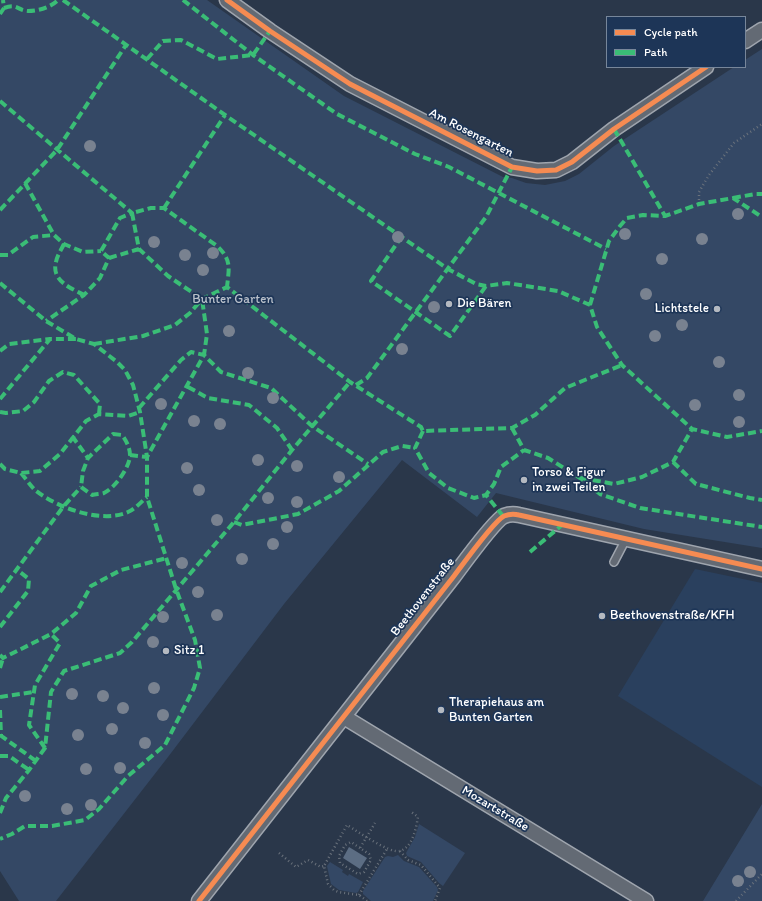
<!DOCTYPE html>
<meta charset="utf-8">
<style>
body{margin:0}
#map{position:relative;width:762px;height:901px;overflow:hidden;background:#2a374a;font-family:Itim,sans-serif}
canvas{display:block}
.legend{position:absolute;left:606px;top:16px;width:140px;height:52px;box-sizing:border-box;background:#1d3557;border:1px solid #77869a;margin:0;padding:5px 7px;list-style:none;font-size:12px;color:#fff}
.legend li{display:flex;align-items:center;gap:8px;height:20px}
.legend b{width:20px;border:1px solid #77869a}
</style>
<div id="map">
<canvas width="762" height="901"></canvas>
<ul class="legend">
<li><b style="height:5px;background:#f68b52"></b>Cycle path</li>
<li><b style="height:5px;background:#3abd76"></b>Path</li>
</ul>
</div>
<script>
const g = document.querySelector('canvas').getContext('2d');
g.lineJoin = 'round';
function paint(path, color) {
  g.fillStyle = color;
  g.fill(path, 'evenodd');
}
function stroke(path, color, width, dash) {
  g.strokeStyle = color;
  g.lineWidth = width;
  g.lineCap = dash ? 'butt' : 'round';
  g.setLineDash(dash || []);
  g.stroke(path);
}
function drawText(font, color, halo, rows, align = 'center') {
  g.font = font + ' Itim,sans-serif';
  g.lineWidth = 3.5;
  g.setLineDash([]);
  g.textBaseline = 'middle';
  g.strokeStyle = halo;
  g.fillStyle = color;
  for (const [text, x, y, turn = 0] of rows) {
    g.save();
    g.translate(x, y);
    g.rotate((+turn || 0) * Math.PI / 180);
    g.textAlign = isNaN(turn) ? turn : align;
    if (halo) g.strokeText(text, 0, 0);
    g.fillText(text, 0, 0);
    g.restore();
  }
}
paint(new Path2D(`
 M695 569 762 583V787L618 696Z`), '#2a405e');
paint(new Path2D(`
 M0 0H207L344 96 503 177 512 178 526 183 545 185 565 181 579 174 614 146 734 67H745V60L762 49V548L644 529 496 493 477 517 402 460 284 604 168 757 56 901H19L0 871Z
 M762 804V901H703Z
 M419 824 465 853 443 886 439 883 421 862 407 856 406 853 415 837Z
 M398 855 404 861 419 867 437 887 438 890 433 901H371L363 894V891L385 857 388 856 393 857Z
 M330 862 343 870 342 872 348 876 349 874 363 882 358 892 356 893 339 890 331 884 327 866Z`), '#344865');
paint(new Path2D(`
 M349 847 367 858 360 869 343 858Z`), '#5c6d83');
const lane = new Path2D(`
 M614 562 626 539`);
const street = new Path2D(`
 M227 0 270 31 350 84 512 167 537 171 556 170 572 162 614 129 706 67
 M745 41 762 30
 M344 717 646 901
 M199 901 454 576C463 564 494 521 504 516 509 514 515 514 519 515L762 569`);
stroke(lane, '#9fa5ae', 10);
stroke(street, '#9fa5ae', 17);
stroke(new Path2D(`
 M699 204V192L709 175 734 143 762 124
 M360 848 351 842 345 845 339 856 340 863 358 874 364 872 371 860 369 854 360 848 375 823
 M400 851 408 860 421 865 440 888 435 901
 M279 853 296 867 308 860 321 867 324 866
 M359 895 387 849
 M367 901 359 895 338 892 334 890 328 884 324 866 347 825C357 831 390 854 400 851 413 847 416 828 418 817L410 811
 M736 901 762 874`), '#6a727c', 2.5, [1, 3]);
stroke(lane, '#636a74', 7);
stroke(street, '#636a74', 14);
stroke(new Path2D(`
 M63 0 225 115 448 269 476 284 486 286 507 283 558 291 590 305 597 327 622 365 692 429 727 437 762 431
 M183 0 253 55 337 114 415 154 449 167 606 249
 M4 8C18 3 16 10 28 11 39 11 51 7 58 0
 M0 14 4 8 3 0
 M147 59 163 41 181 40 217 59 253 55 270 31
 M0 101 132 213 120 218 101 251 109 258 100 278 84 295 46 321
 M614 129 665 216
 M25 183 54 235 64 244 83 252 101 251
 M733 198 755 194H762
 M164 208 225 115
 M0 210 57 150 126 45
 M402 236 371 281 450 336 486 286
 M64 244C61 250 57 256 56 262 51 281 71 288 84 295
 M0 255H8L33 237 54 235
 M109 258 139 249
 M0 283 46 321 76 339 94 344 117 362 125 370 133 385 140 412 147 457V497L176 589 195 640 200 668 194 688 165 745 128 776 99 809 85 820 52 826H25L12 834 0 839
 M590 305 609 241 620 226 627 218 643 215 665 216 699 204 733 198 762 217
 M94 344 143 336 175 325 190 313 202 299 227 287 350 382 421 427 423 431 512 428 535 415 565 388 622 365
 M0 351 9 344 50 339
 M356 385 367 378 486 217 512 167
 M188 387 208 398 249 405 277 428 292 450
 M0 399 50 339H76
 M139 408 181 360 191 352 204 355 221 372 271 388 312 426 368 464
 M0 412 6 413 23 411 34 402 49 381 63 372 74 375 100 404 99 414
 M512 428 524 450 548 458 580 478 600 494 640 508 762 527
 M423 431 415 448 429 473 448 488 474 498 486 495
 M113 434 122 435C126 440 130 448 130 455 130 467 115 488 104 493 101 494 96 494 92 495L81 487 83 471 88 458Z
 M72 436 88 458
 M130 455 147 457 204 355 207 334 202 299 168 276 139 249 132 213 151 208H164L217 246C232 260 229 268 227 287
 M673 462 696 484 750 498 762 500
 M0 464 5 469 21 473 40 471 60 454 86 421 99 414 128 416 140 412
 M21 473C26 479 30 485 35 490 57 508 104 525 130 511 136 508 142 501 147 497
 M581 478 614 484 642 477 673 462 692 429
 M503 516 486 495 494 484 501 467 524 450
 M234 522 242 525 298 514 339 491 383 452 402 446 415 448
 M530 552 562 525
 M0 592 63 507 81 487
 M0 627 28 591 29 579 16 569
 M0 655 3 658 51 634 76 613 91 586 121 570 167 558
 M0 668 3 658
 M0 697 33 692
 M0 710 1 735
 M0 735 36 761
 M45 748 29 725 35 685 60 643 51 634
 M0 756H9L29 770
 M0 813 6 798 29 770 45 748 51 692 64 671 120 653 132 642 234 522 292 450 350 382`), '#3abd76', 4, [8, 4]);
stroke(new Path2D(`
 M227 0 270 31 350 84 512 167 537 171 556 170 572 162 614 129 706 67
 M199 901 454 576C463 564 494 521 504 516 509 514 515 514 519 515L762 569`), '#f68b52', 5);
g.fillStyle = '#798290';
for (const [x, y] of [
 [90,146],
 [738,214],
 [625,234],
 [398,237],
 [702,239],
 [154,242],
 [213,253],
 [185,255],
 [662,259],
 [203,270],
 [646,294],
 [434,307],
 [682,325],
 [229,331],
 [655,336],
 [402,349],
 [719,362],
 [248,373],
 [739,395],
 [273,398],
 [161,404],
 [695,405],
 [194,421],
 [739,422],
 [220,424],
 [258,460],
 [297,466],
 [187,468],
 [339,477],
 [199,490],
 [268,498],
 [297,502],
 [217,520],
 [287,527],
 [273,544],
 [242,559],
 [182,563],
 [198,592],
 [217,615],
 [163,617],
 [153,642],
 [154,688],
 [72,694],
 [103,696],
 [123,708],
 [163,715],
 [112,729],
 [78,735],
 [145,743],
 [120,768],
 [86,769],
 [25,796],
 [91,805],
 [67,809],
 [750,872],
 [738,881]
]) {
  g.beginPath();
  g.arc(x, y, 6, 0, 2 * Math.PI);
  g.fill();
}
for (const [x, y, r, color] of [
 [449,304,4,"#b4b9c0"],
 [717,309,4,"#b4b9c0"],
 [524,480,4,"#b4b9c0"],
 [602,616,4,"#b4b9c0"],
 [166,651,4,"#b4b9c0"],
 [441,710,4,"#b4b9c0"]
]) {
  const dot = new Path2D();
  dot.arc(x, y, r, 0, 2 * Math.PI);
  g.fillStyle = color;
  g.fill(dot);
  stroke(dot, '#1d3557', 1.5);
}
drawText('13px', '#fff', '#1d3557', [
 ["Am Rosengarten",471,133,27],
 ["Beethovenstraße",423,597,-52],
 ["Mozartstraße",495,809,31]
]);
drawText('13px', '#b9c0ca', '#1d3557', [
 ["Bunter Garten",233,300]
]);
drawText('13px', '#fff', '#1d3557', [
 ["Die Bären",457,304],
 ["Lichtstele",709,309,"right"],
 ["Torso & Figur",532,473],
 ["in zwei Teilen",532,488],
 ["Beethovenstraße/KFH",610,616],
 ["Sitz 1",174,651],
 ["Therapiehaus am",449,703],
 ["Bunten Garten",449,718]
], 'left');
</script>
